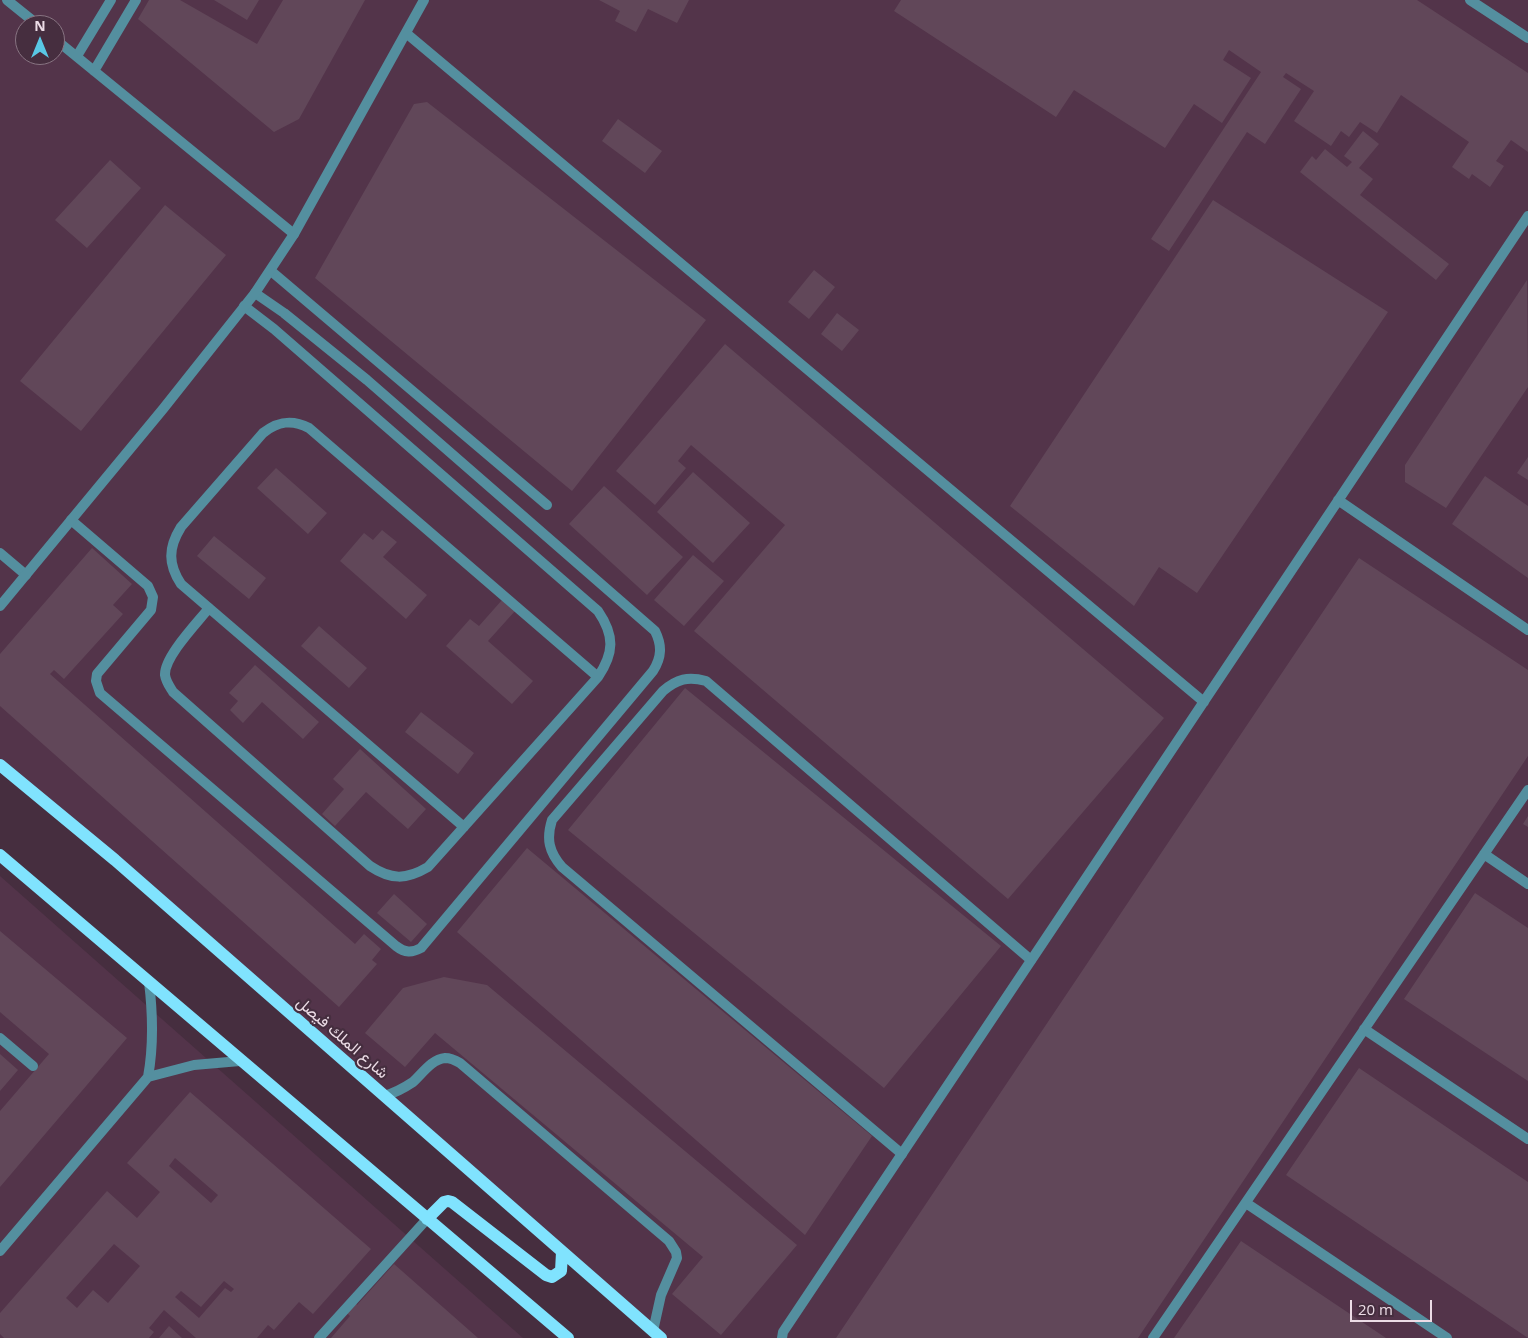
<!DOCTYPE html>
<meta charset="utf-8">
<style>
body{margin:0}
#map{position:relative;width:1528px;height:1338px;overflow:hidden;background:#462e3f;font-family:"Open Sans",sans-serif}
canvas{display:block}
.north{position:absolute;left:15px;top:15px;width:50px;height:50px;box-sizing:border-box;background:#462e3f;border:1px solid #887482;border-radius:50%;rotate:0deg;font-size:14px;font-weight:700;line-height:20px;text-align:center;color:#ecdce6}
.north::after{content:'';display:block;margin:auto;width:18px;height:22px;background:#59c8e5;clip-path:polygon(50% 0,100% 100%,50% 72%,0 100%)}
.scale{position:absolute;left:1350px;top:1300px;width:82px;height:22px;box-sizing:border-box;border:2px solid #ecdce6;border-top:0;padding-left:6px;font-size:15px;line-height:18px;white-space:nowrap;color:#ecdce6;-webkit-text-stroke:4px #462e3f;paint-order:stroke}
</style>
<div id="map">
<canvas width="1528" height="1338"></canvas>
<div class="north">N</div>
<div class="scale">20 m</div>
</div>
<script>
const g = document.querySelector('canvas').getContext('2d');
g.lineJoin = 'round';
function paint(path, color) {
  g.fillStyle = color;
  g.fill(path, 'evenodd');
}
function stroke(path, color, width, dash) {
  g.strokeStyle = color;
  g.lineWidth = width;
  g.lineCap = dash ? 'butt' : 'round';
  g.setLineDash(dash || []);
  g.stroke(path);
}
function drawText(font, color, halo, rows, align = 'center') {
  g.font = font + ' "Open Sans",Vazirmatn,sans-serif';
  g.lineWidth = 4.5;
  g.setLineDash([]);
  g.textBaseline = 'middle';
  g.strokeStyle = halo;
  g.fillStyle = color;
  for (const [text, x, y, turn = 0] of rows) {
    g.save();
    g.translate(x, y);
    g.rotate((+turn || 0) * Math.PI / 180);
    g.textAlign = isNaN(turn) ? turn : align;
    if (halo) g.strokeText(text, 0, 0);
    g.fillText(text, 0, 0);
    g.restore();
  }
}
paint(new Path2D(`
 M0 0H1528V1338H661L0 763ZM25 25H55V55H25Z
 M0 876 523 1338H0Z`), '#53344a');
paint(new Path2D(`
 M149 0H180L257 44 283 0H365L299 119 274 132 138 19Z
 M214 0H259L247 20Z
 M599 0H689L677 23 648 9 636 32 615 21 620 11Z
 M901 0H1417L1528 73V152L1511 140 1496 161 1504 166 1490 187 1472 174 1469 179 1452 167 1469 142 1401 95 1377 133 1360 122 1349 137 1341 131 1331 146 1294 121 1314 91 1286 73 1283 77 1301 89 1265 144 1247 132 1169 251 1151 239 1261 72 1229 50 1223 60 1251 78 1222 123 1194 104 1165 148 1074 90 1056 117 894 11Z
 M427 102 706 320 572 491 315 278 414 104Z
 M618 119 662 151 645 173 602 141Z
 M1363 131 1379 144 1359 168 1373 179 1360 195 1449 264 1436 280 1300 172 1312 156 1316 160 1325 149 1347 167 1352 162 1344 156Z
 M110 160 141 188 87 248 55 220Z
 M1213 200 1388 312 1197 593 1159 567 1134 606 1010 506Z
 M165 205 226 255 81 431 20 381Z
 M814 270 835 287 809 319 788 302Z
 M1527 280 1528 387 1446 508 1405 482V465Z
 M837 313 859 330 842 351 821 334Z
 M725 344 1164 718 1008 899 694 631 785 525 691 445 678 461 686 468 655 505 616 471Z
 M1528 457V480L1517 473Z
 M276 468 327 513 308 534 257 488Z
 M693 472 750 523 713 563 657 512Z
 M1485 476 1528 506V578L1452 524Z
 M604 486 683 557 647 595 569 524Z
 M382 530 397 542 383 557 427 595 406 619 340 561 364 533 373 540Z
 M214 536 266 578 249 599 197 556Z
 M92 548 132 584 113 605 123 614 64 679 54 670 50 674 355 944 364 934 381 949 372 960 377 964 339 1007 0 706V654Z
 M693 555 724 581 684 626 654 600Z
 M1359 558 1528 670V756L1443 883 1138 1338H836Z
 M502 600 515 611 488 641 533 681 512 704 446 646 470 619 479 626Z
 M319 626 367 668 349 688 301 646Z
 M255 665 319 722 303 739 262 702 243 723 230 710 238 701 229 693Z
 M685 688 1001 946 884 1088 568 830Z
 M421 712 474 753 458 774 405 732Z
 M360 749 426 809 408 829 366 792 335 826 322 814 344 789 333 779Z
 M1528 816V827L1523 824Z
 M527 848 872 1136 805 1235 457 932Z
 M1475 893 1528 928V1081L1404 999Z
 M394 894 427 924 411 942 377 913Z
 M0 931 127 1038 0 1187V1111L49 1054 0 1012Z
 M444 977 487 985 797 1245 721 1335 672 1294 703 1257 435 1033 405 1067 365 1033 403 988Z
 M0 1054 18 1070 0 1091Z
 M1359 1068 1528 1182V1338L1286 1175Z
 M190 1092 371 1249 313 1314 299 1302 274 1330 268 1325 257 1338H196L164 1310 149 1328 154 1332 149 1338H4L0 1334V1313L107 1191 137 1218 160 1192 127 1163ZM175 1158 218 1195 211 1203 169 1166ZM114 1244 140 1266 108 1303 93 1290 77 1308 66 1298ZM224 1281 234 1289 231 1292 225 1288 199 1318 175 1297 181 1291 201 1307Z
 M1241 1241 1386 1338H1174Z
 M394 1264 478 1338H331L350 1316 346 1312 355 1302 357 1305Z
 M169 1326 182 1338H159Z`), '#614759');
stroke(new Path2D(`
 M7 0 38 25
 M1470 0 1528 38
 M55 39 294 234
 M77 56 111 0
 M94 71 136 0
 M271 271 547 505
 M71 520 148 586 153 597 151 610 97 674 96 681 100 693 396 946C405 953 412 953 421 948L653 671C662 657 662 645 655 631L367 380 284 313 255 293
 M0 553 26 575
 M209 608C197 623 164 657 165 675 166 682 170 687 173 692L370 866C391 880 406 880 428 867L598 677C614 653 615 636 598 611L274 329 244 306
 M464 827 181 584C168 564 168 548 181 527L263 433C278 421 292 419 309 428L598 677
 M1484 854 1528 884
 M1364 1029 1528 1139
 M0 1038 33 1066
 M148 1077 194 1065 240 1061
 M384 1096C395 1093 404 1088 413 1082 422 1074 432 1059 445 1058 451 1058 455 1060 460 1063L669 1241 676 1252 677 1258 661 1295 653 1331
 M902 1154 562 867C549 852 546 839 552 820L663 691C677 679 688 676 706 681L1031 960
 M1246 1203 1447 1338
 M0 1251 148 1077C154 1044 153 1015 149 982
 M319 1338 427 1219
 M1153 1338 1528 790`), '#548f9f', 10);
stroke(new Path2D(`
 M406 33 1204 702
 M1338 500 1528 630
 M0 606 163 409 255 293 294 234 424 0
 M782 1338 783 1332 1528 216`), '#548f9f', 10);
stroke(new Path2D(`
 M0 765 115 860 661 1338
 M0 855 568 1338
 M427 1219 444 1202 448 1201 452 1202 546 1275 552 1277 561 1271 562 1252`), '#80e3fe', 12);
drawText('16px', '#ecdce6', '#462e3f', [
 ["شارع الملك فيصل",342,1038,41]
]);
</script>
